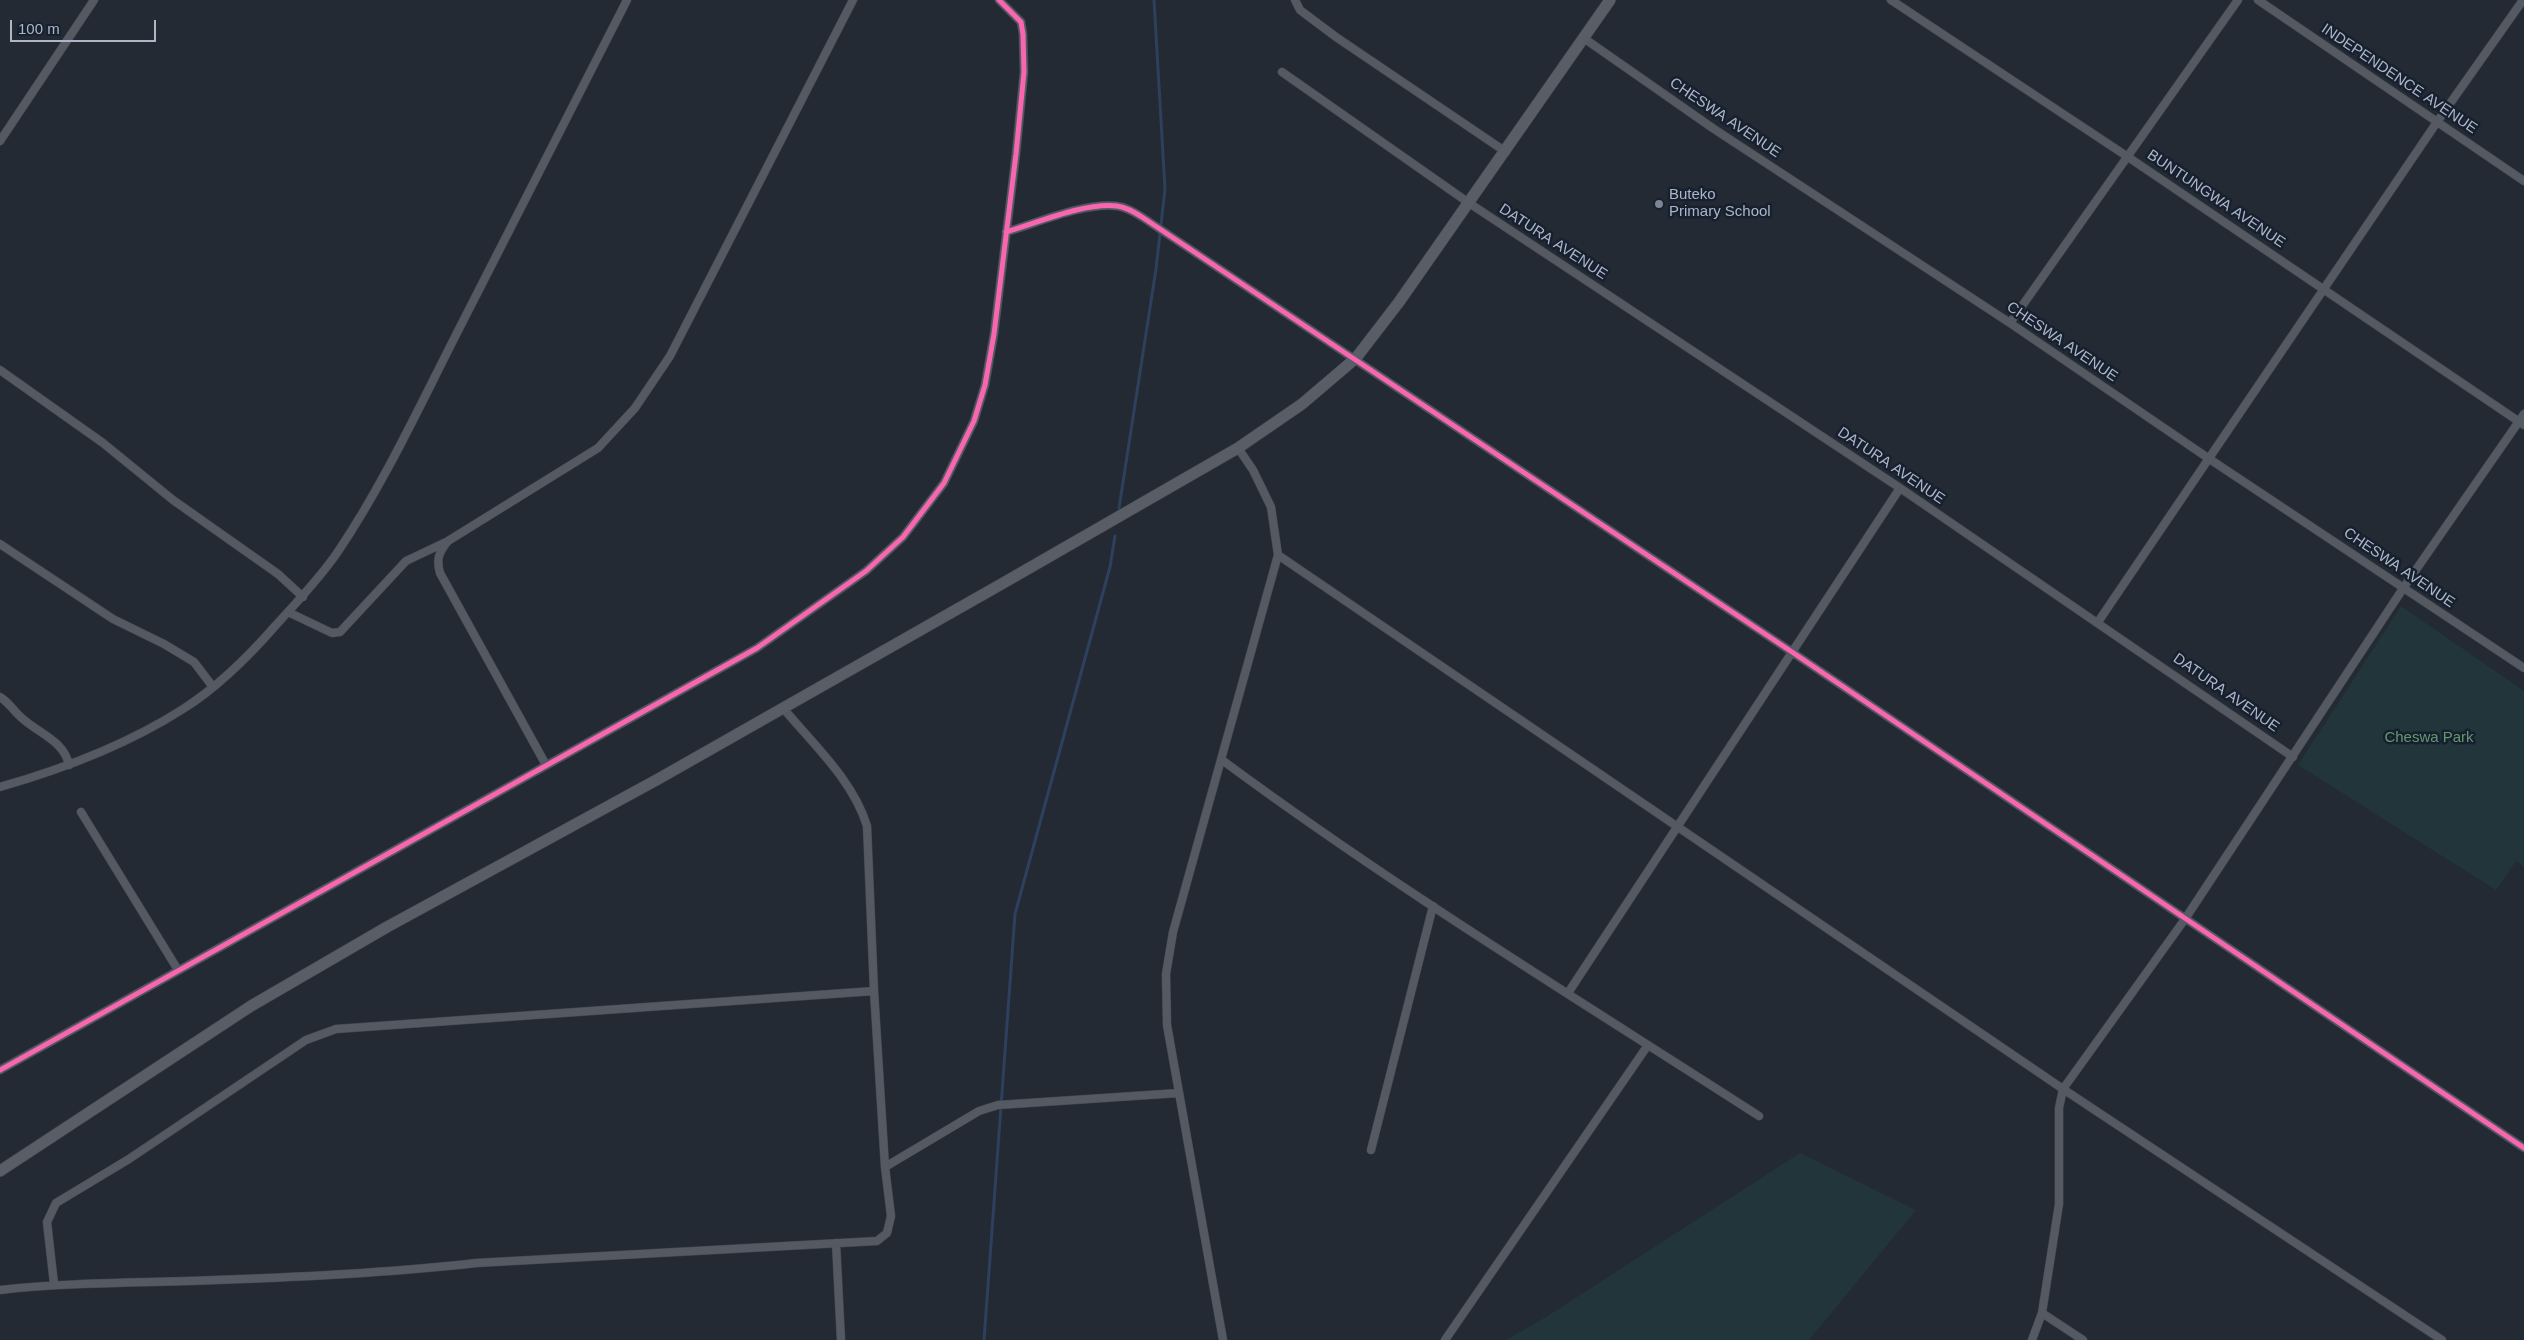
<!DOCTYPE html>
<style>
body{margin:0}
#map{position:relative;width:2524px;height:1340px;overflow:hidden;background:#242a34;font-family:Arial,sans-serif}
canvas{display:block}
.scale{position:absolute;left:10px;top:20px;width:146px;height:22px;box-sizing:border-box;border:2px solid #acb6c7;border-top:0;padding-left:6px;font-size:15px;line-height:18px;white-space:nowrap;color:#acb6c7;-webkit-text-stroke:4px #17202f;paint-order:stroke}
</style>
<div id="map">
<canvas width="2524" height="1340"></canvas>
<div class="scale">100 m</div>
</div>
<script>
const g = document.querySelector('canvas').getContext('2d');
g.lineJoin = 'round';
function paint(path, color) {
  g.fillStyle = color;
  g.fill(path, 'evenodd');
}
function stroke(path, color, width, dash) {
  g.strokeStyle = color;
  g.lineWidth = width;
  g.lineCap = dash ? 'butt' : 'round';
  g.setLineDash(dash || []);
  g.stroke(path);
}
function drawText(font, color, halo, rows, align = 'center') {
  g.font = font + ' Arial,sans-serif';
  g.lineWidth = 5;
  g.setLineDash([]);
  g.textBaseline = 'middle';
  g.strokeStyle = halo;
  g.fillStyle = color;
  for (const [text, x, y, turn = 0] of rows) {
    g.save();
    g.translate(x, y);
    g.rotate((+turn || 0) * Math.PI / 180);
    g.textAlign = isNaN(turn) ? turn : align;
    if (halo) g.strokeText(text, 0, 0);
    g.fillText(text, 0, 0);
    g.restore();
  }
}
paint(new Path2D(`
 M2401 606 2524 691V867L2516 861 2496 890 2298 765Z
 M1800 1153 1916 1210 1809 1340H1506L1546 1317Z`), '#21353a');
stroke(new Path2D(`
 M1119 508 1156 269 1165 189 1154 0
 M984 1340 1015 914 1110 567 1115 536`), '#2d405d', 3);
const street = new Path2D(`
 M1295 0 1300 10 1336 37 1506 152
 M1891 0 2128 157 2524 425
 M2258 0 2524 181
 M1585 39 1714 129 2010 323 2208 458 2524 668
 M1282 72 1469 203 1900 488 2293 757
 M0 141 94 0
 M1006 232C1037 223 1085 202 1117 206 1126 207 1134 212 1142 217L1792 652 2524 1148
 M2010 323 2238 0
 M0 370 103 443 173 500 278 574 303 597
 M0 544 113 619 164 644 194 662 213 687
 M1278 555 2063 1089 2442 1340
 M288 612 332 633 340 632 406 561 446 542
 M2098 622 2437 122 2523 0
 M0 697C9 702 14 712 23 719 40 734 64 741 69 765
 M1222 760C1395 888 1579 1000 1759 1116
 M546 765 440 573C436 559 439 552 448 541L598 448 635 408 670 356 853 0
 M0 787C63 769 127 745 183 709 218 687 249 656 276 625 297 602 319 579 337 553 385 482 421 403 460 327 516 218 572 109 627 0
 M81 812 178 970
 M1568 993 1900 488
 M0 1070 757 648 866 571 903 537 944 483 974 421 985 385 994 334 1016 154 1024 72 1023 34 1021 22 999 0
 M1371 1150 1433 906
 M885 1167 979 1111 998 1105 1179 1093
 M836 1243 841 1340
 M54 1284 47 1222 56 1203 129 1159 306 1040 336 1029 874 991
 M0 1290C72 1282 143 1283 216 1280 302 1277 390 1273 476 1263L877 1241 887 1233 891 1216 885 1167 874 991 867 826C853 780 813 744 783 708
 M2042 1313 2083 1340
 M1223 1340 1167 1025 1166 974 1173 932 1278 555 1271 507 1253 470 1238 448
 M1445 1340 1648 1045
 M2032 1340 2042 1313 2059 1204V1108L2063 1089 2185 919 2404 587 2524 414`);
const secondary = new Path2D(`
 M0 1171 251 1006 387 927 660 778 1005 582 1238 448 1302 404 1356 358 1399 302 1610 0`);
stroke(street, '#40454c', 9);
stroke(secondary, '#40454c', 12);
stroke(street, '#545962', 8);
stroke(secondary, '#585d66', 11);
stroke(new Path2D(`
 M1006 232C1037 223 1085 202 1117 206 1126 207 1134 212 1142 217L1792 652 2524 1148
 M0 1070 757 648 866 571 903 537 944 483 974 421 985 385 994 334 1016 154 1024 72 1023 34 1021 22 999 0`), '#f766af', 5);
for (const [x, y, r, color] of [
 [1659,204,5,"#7c8594"]
]) {
  const dot = new Path2D();
  dot.arc(x, y, r, 0, 2 * Math.PI);
  g.fillStyle = color;
  g.fill(dot);
  stroke(dot, '#17202f', 2);
}
drawText('15px', '#acb6c7', '#17202f', [
 ["INDEPENDENCE AVENUE",2399,79,34],
 ["CHESWA AVENUE",1725,118,34],
 ["BUNTUNGWA AVENUE",2216,199,34],
 ["DATURA AVENUE",1553,242,33],
 ["CHESWA AVENUE",2062,342,34],
 ["DATURA AVENUE",1891,466,34],
 ["CHESWA AVENUE",2399,568,34],
 ["DATURA AVENUE",2226,693,35]
]);
drawText('15px', '#acb6c7', '#17202f', [
 ["Buteko",1669,195],
 ["Primary School",1669,212]
], 'left');
drawText('15px', '#619a70', '#17202f', [
 ["Cheswa Park",2429,738]
]);
</script>
